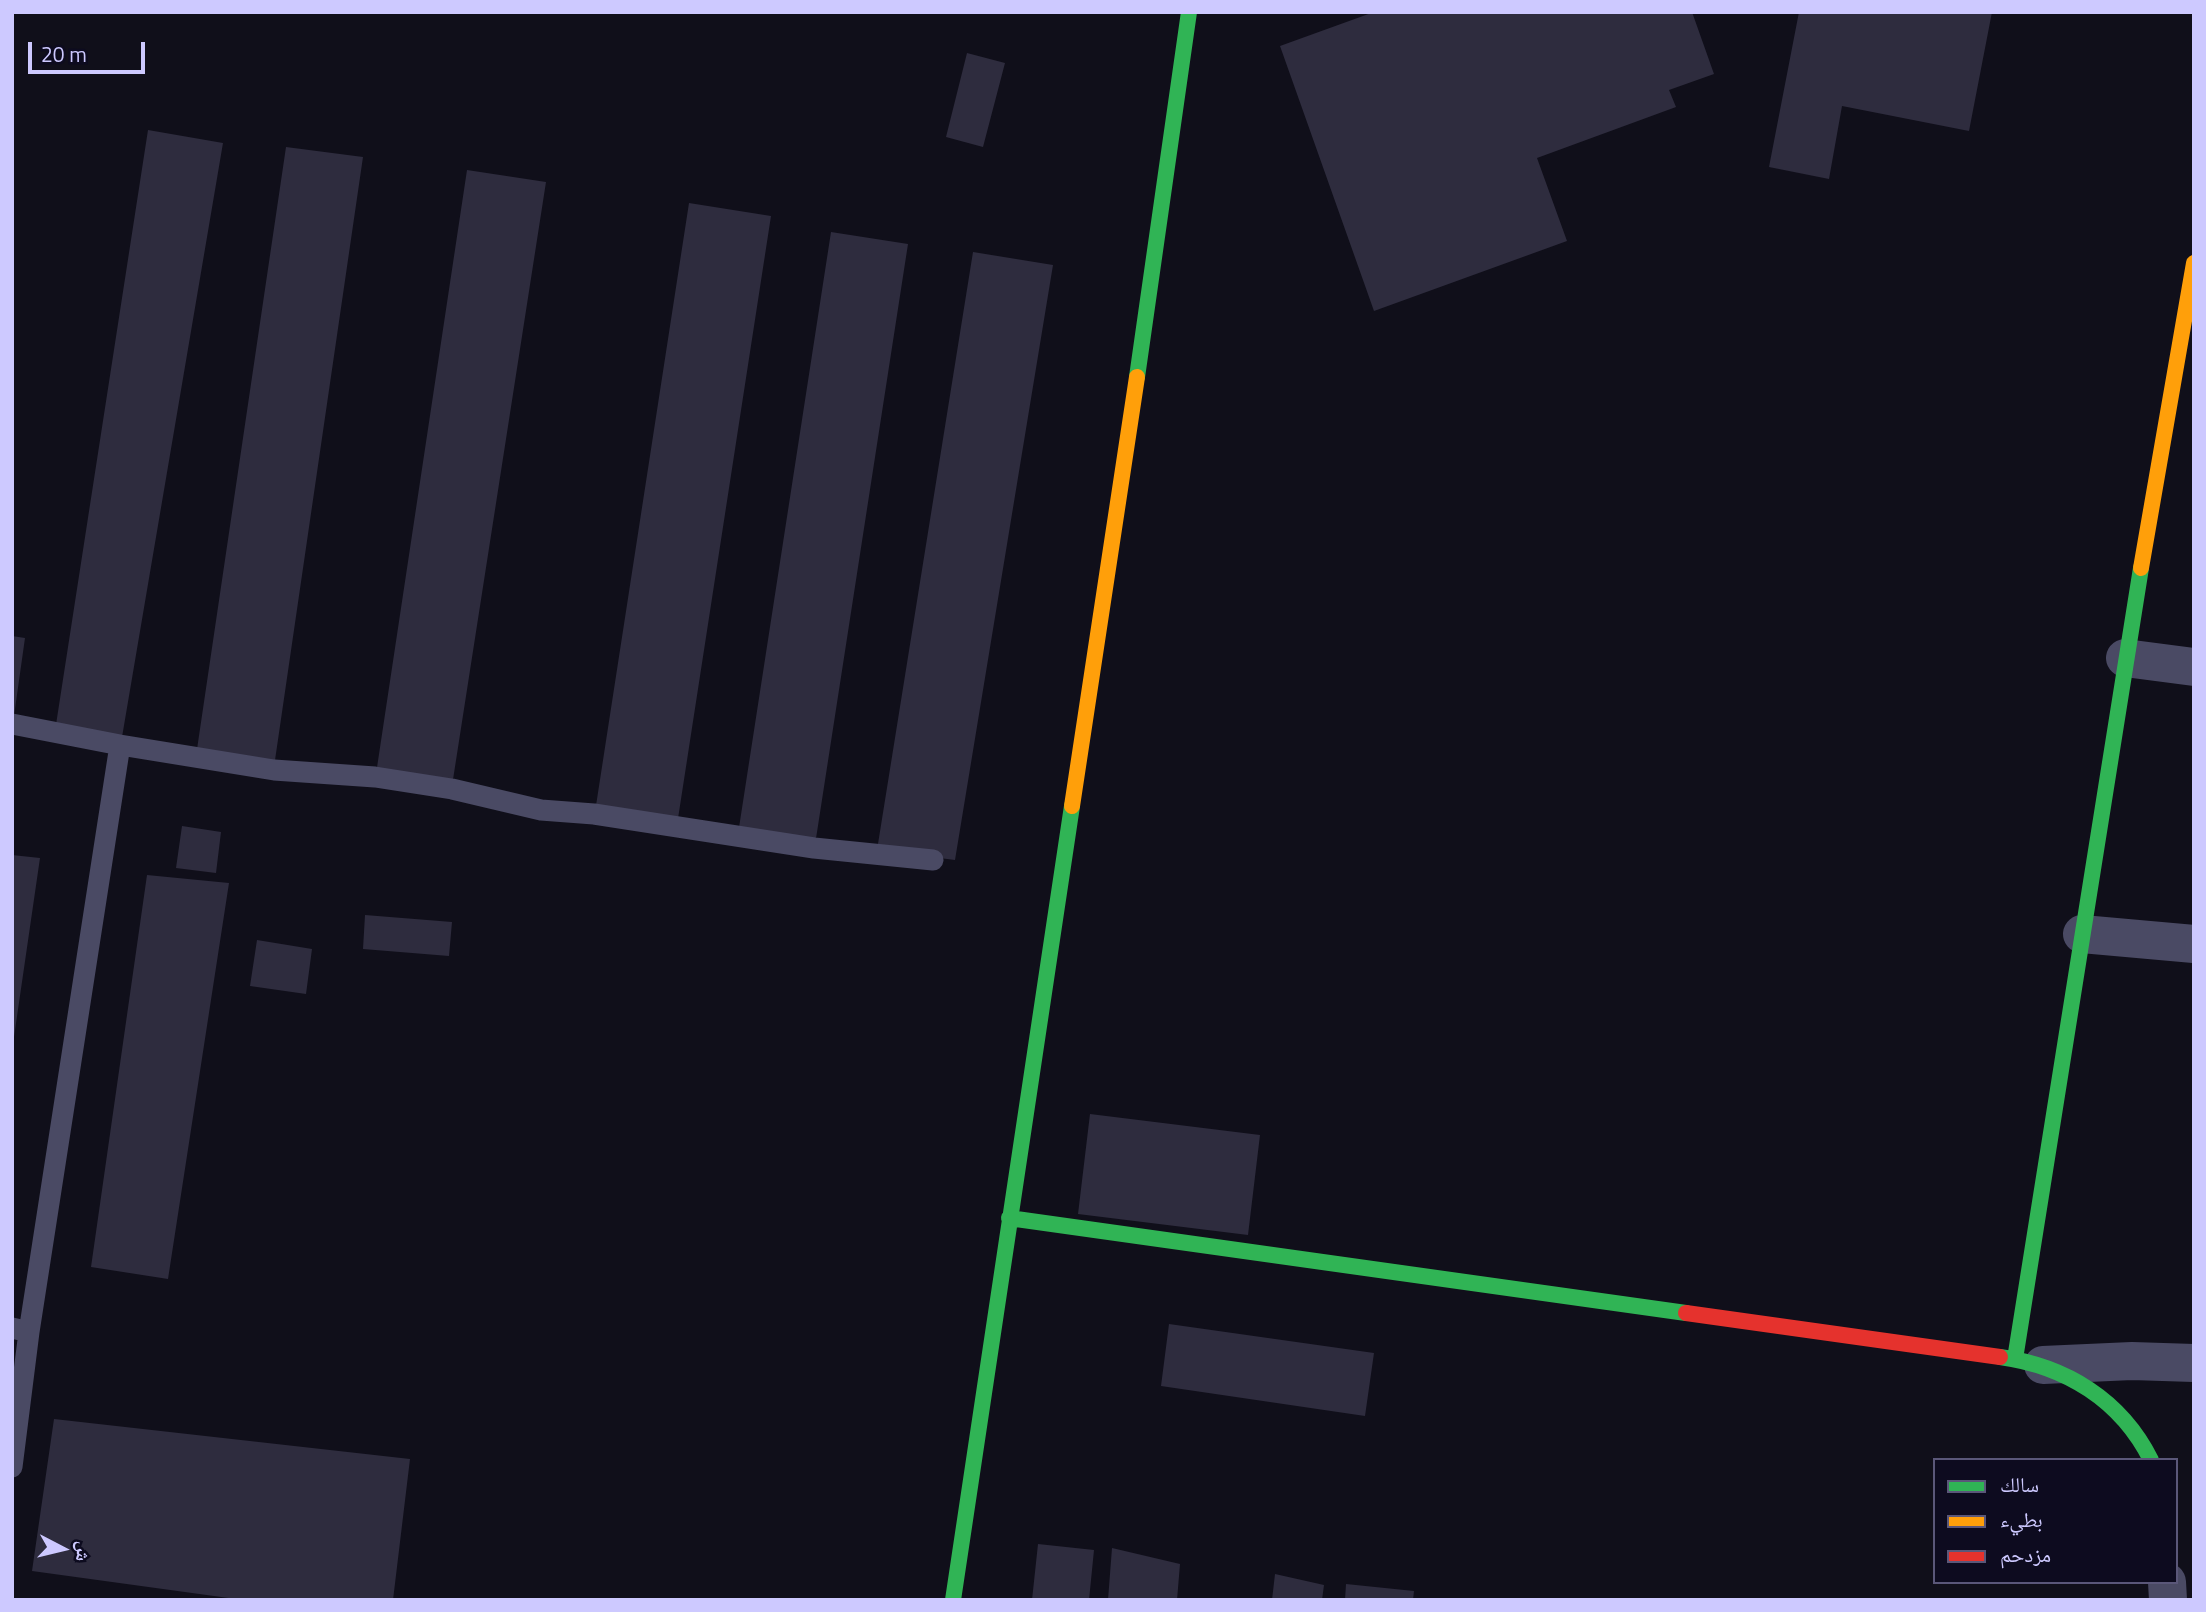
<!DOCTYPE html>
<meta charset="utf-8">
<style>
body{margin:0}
#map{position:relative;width:2206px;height:1612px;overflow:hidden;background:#100f1a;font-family:"Titillium Web","Noto Naskh Arabic",sans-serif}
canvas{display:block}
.frame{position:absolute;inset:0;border:14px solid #cdc9ff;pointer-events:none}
.legend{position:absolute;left:1933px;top:1458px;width:245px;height:126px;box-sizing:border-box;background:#0d0b1f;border:2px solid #5a5779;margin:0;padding:9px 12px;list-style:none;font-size:21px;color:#cdc9ff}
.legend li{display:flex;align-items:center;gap:14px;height:35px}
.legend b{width:35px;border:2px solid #5a5779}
.north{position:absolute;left:28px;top:1514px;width:70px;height:70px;-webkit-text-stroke:5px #0d0b1f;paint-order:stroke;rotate:97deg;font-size:19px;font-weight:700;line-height:28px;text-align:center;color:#cdc9ff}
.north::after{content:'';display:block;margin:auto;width:24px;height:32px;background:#cdc9ff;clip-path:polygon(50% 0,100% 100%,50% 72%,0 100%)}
.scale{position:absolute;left:28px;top:42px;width:117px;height:32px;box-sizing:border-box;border:4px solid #cdc9ff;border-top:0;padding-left:9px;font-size:21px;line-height:24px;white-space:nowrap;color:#cdc9ff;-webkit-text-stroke:5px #0d0b1f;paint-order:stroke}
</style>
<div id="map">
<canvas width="2206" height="1612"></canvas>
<div class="frame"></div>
<ul class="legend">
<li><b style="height:9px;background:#30b455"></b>سالك</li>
<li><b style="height:9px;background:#ff9f0a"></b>بطيء</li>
<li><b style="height:9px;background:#e5322d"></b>مزدحم</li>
</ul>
<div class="north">ش</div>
<div class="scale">20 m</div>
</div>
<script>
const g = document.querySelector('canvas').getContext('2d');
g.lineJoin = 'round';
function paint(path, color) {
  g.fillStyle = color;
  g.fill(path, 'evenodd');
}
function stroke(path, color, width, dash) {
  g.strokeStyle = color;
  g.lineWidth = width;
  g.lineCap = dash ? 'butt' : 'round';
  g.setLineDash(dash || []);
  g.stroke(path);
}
paint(new Path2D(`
 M1374 12H1692L1714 74 1669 90 1676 107 1537 158 1567 241 1374 311 1280 46Z
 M1799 12H1992L1969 131 1842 106 1829 179 1769 167Z
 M967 53 1005 63 983 147 946 137Z
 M148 130 223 143 121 743 55 731Z
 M286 147 363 157 274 767 196 756Z
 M467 170 546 182 452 786 376 774Z
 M689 203 771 216 677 825 595 812Z
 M831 232 908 244 815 845 738 834Z
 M973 252 1053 265 955 860 877 850Z
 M12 636 25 638 14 716H12Z
 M182 826 221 832 216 873 176 868Z
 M12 855 40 858 14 1037H12Z
 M147 875 229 883 168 1279 91 1267Z
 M365 915 452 922 449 956 363 949Z
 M257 940 312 949 306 994 250 986Z
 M1090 1114 1260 1135 1248 1235 1078 1214Z
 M1169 1324 1374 1353 1365 1416 1161 1386Z
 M54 1419 410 1459 393 1600H243L32 1571Z
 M1038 1544 1094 1550 1089 1600H1032Z
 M1112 1548 1180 1564 1177 1600H1108Z
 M1275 1574 1324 1585 1322 1600H1272Z
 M1346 1584 1414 1591 1413 1600H1345Z`), '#2e2c3e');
stroke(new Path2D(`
 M12 724 120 745 29 1332
 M120 745 274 770 375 777 452 789 541 810 594 814 814 848 933 860
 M12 1328 29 1332 12 1467`), '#4a4a64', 21);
stroke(new Path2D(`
 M2125 658 2194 667
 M2082 934 2194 944
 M2043 1365 2132 1361 2194 1363
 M2167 1582 2168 1600`), '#4a4a64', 38);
stroke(new Path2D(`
 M1137 377 1189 12
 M1009 1218 1686 1313
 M2000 1357C2066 1366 2121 1400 2151 1460
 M2015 1359 2141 568
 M953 1600 1072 806`), '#30b455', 16);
stroke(new Path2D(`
 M2141 568 2194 263
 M1072 806 1137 377`), '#ff9f0a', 16);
stroke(new Path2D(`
 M1686 1313 2000 1357`), '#e5322d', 16);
</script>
